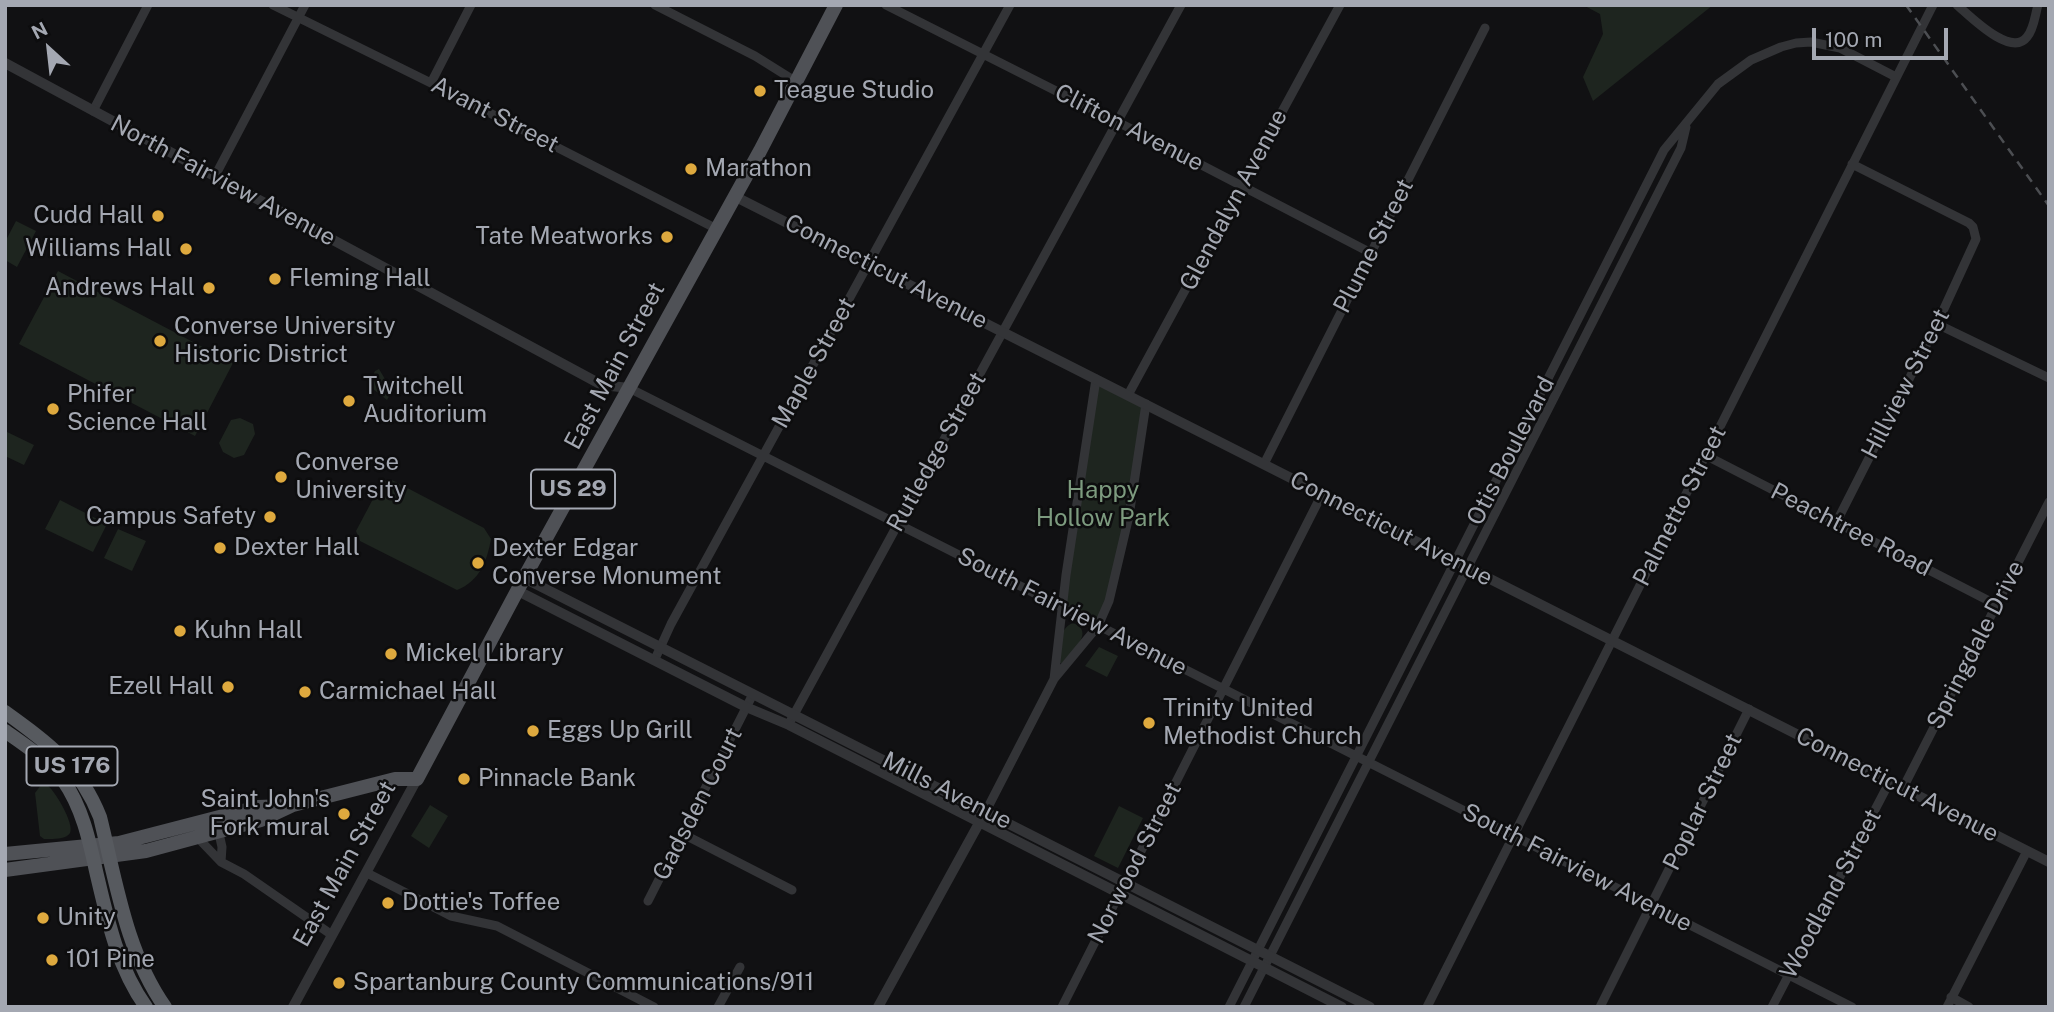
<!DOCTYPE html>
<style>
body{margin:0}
#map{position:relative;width:2054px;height:1012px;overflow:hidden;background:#111113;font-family:"Public Sans",sans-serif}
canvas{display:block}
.frame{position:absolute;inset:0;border:7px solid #a4a8b2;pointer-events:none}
.north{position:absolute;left:14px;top:14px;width:70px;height:70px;-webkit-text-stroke:5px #0d0d0e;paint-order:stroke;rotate:333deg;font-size:19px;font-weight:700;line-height:28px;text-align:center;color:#a4a8b2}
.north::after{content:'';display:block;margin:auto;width:24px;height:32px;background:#a4a8b2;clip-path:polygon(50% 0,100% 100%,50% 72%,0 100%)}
.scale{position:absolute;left:1812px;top:28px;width:136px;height:32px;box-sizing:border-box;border:4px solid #a4a8b2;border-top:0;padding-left:9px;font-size:21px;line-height:24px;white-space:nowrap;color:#a4a8b2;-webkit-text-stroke:5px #0d0d0e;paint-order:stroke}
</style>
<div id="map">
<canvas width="2054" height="1012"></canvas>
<div class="frame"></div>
<div class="north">N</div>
<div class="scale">100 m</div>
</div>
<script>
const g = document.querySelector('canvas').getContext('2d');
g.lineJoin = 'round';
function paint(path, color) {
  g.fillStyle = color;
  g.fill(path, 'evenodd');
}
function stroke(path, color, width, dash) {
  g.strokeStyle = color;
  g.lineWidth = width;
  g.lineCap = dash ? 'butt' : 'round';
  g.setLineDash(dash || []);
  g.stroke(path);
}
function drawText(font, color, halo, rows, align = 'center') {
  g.font = font + ' "Public Sans",sans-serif';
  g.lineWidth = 5;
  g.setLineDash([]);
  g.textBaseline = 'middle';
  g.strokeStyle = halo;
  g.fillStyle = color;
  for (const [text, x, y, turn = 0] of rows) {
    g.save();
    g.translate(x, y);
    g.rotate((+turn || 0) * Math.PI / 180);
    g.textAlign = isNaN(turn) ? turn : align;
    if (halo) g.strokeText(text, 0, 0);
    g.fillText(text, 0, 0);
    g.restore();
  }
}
paint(new Path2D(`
 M1583 5H1713L1593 101 1583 77 1603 34 1600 14Z
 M16 221 36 231 17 267 5 260V242Z
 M58 271 233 363 195 436 19 344Z
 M379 369 392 391 387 400 368 385 375 371Z
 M1096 379 1146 404 1129 516 1098 626 1061 608Z
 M240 418 253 424 255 434 244 455 234 458 223 452 219 443 231 420Z
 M5 431 34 445 24 465 5 456Z
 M392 480 484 528 491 539C487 561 480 581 457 590L360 541 356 531 382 482Z
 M60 500 107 524 93 552 45 529Z
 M118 529 146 541 132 571 104 558Z
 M1073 623C1096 632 1071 652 1062 663H1059C1061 649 1057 629 1073 623Z
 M1099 647 1118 656 1107 677 1085 666Z
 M46 784C54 789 75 824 70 833 66 840 51 839 44 839L40 836 35 793 41 785Z
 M430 805 448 816 429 848 411 836Z
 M1119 806 1143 818 1118 868 1094 856Z`), '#1e251f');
stroke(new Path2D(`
 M273 5 431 83 715 228
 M655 5 755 56 795 81
 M886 5 1163 145 1371 253
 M1957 5C1970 16 2011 58 2027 37 2034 29 2035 15 2038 5
 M431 83 471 5
 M93 111 148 5
 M215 176 305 5
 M1937 324 2049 378
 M629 388 1852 1007
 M1128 395 1340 5
 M1705 455 1997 605
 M1264 464 1485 28
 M1836 523 1937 324 1976 239 1973 227 1969 223 1852 164
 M655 659 671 624 1010 5
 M1054 679 1066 575 1096 379
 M791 720 1181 5
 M1903 788 2049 502
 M986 811 1054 679 1098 626 1109 601 1129 516 1146 404
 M218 829 222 847 221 862
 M683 834 792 890
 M198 838 221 862 244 874 332 935
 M367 873 451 916 497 926 654 1007
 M648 901 752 696
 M1951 997 1969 1007
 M718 1007 740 967
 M1062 1007 1322 494
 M1229 1007 1664 150 1718 84 1751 60 1781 47 1796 43 1811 42 1840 48 1896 77
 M1244 1007 1681 148 1686 127
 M1427 1007 1933 5
 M1600 1007 1749 709
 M1772 1007 1890 781
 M1947 1007 2027 851`), '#333437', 9);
stroke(new Path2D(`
 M5 63 602 385 629 388
 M734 196 2049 862
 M524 578 1370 1007
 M518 591 746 707 789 725 1342 1007
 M293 1007 417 779
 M878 1007 983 816`), '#333437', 10);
stroke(new Path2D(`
 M5 854 119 843 258 807 284 806
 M5 870 146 851 261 820 293 805 395 779H417L524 578 760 151 836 5`), '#4f5156', 14);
stroke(new Path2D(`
 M5 712C48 743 80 766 100 817 116 881 126 952 165 1007
 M5 731C25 745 48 760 63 780 82 807 89 839 96 871 107 918 117 966 146 1007`), '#575a5f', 14);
stroke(new Path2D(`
 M1906 5 2049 206`), '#4c4e52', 2.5, [9, 7]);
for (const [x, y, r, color] of [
 [760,91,7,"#dea93e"],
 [691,169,7,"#dea93e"],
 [158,216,7,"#dea93e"],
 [667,237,7,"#dea93e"],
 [186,249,7,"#dea93e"],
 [275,279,7,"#dea93e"],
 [209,288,7,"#dea93e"],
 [160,341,7,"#dea93e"],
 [349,401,7,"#dea93e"],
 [53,409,7,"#dea93e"],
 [281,477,7,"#dea93e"],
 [270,517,7,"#dea93e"],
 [220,548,7,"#dea93e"],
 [478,563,7,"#dea93e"],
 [180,631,7,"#dea93e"],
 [391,654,7,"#dea93e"],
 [228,687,7,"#dea93e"],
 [305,692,7,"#dea93e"],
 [1149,723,7,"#dea93e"],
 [533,731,7,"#dea93e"],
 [464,779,7,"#dea93e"],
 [344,814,7,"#dea93e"],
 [388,903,7,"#dea93e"],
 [43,918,7,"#dea93e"],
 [52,960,7,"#dea93e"],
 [339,983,7,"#dea93e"]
]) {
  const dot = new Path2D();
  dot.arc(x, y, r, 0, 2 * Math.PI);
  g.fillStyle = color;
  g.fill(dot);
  stroke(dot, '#0d0d0e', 2.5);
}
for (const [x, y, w] of [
 [573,489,84],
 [72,766,91]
]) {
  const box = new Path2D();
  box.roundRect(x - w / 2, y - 19.5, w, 39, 5);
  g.fillStyle = '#0d0d0e';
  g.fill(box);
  stroke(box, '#a4a8b2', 2);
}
drawText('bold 23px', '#a4a8b2', null, [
 ["US 29",573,489],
 ["US 176",72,766]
]);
drawText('24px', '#a4a8b2', '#0d0d0e', [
 ["Teague Studio",774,91],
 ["Marathon",705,169],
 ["Cudd Hall",144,216,"right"],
 ["Tate Meatworks",653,237,"right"],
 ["Williams Hall",172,249,"right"],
 ["Fleming Hall",289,279],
 ["Andrews Hall",195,288,"right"],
 ["Converse University",174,327],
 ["Historic District",174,355],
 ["Twitchell",363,387],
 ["Auditorium",363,415],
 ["Phifer",67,395],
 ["Science Hall",67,423],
 ["Converse",295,463],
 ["University",295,491],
 ["Campus Safety",256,517,"right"],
 ["Dexter Hall",234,548],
 ["Dexter Edgar",492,549],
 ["Converse Monument",492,577],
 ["Kuhn Hall",194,631],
 ["Mickel Library",405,654],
 ["Ezell Hall",214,687,"right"],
 ["Carmichael Hall",319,692],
 ["Trinity United",1163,709],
 ["Methodist Church",1163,737],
 ["Eggs Up Grill",547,731],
 ["Pinnacle Bank",478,779],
 ["Saint John's",330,800,"right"],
 ["Fork mural",330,828,"right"],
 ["Dottie's Toffee",402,903],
 ["Unity",57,918],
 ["101 Pine",66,960],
 ["Spartanburg County Communications/911",353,983]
], 'left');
drawText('24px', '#a4a8b2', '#0d0d0e', [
 ["Avant Street",495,115,27],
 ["Clifton Avenue",1129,128,27],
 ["North Fairview Avenue",223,181,28],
 ["Glendalyn Avenue",1234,200,-62],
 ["Plume Street",1374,246,-63],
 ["Connecticut Avenue",886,272,27],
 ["Maple Street",814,363,-61],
 ["East Main Street",615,366,-62],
 ["Hillview Street",1906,384,-63],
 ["Otis Boulevard",1511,451,-63],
 ["Rutledge Street",937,452,-61],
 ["Palmetto Street",1680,506,-63],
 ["Connecticut Avenue",1391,529,27],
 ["Peachtree Road",1851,530,27],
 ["South Fairview Avenue",1072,612,27],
 ["Springdale Drive",1976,645,-63],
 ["Connecticut Avenue",1897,785,27],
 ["Mills Avenue",947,791,27],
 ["Poplar Street",1703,802,-64],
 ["Gadsden Court",698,804,-63],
 ["Norwood Street",1135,863,-63],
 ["East Main Street",345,864,-61],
 ["South Fairview Avenue",1577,868,27],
 ["Woodland Street",1831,894,-62]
]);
drawText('24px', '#7d9b7f', '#0d0d0e', [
 ["Happy",1103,491],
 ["Hollow Park",1103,519]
]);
</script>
